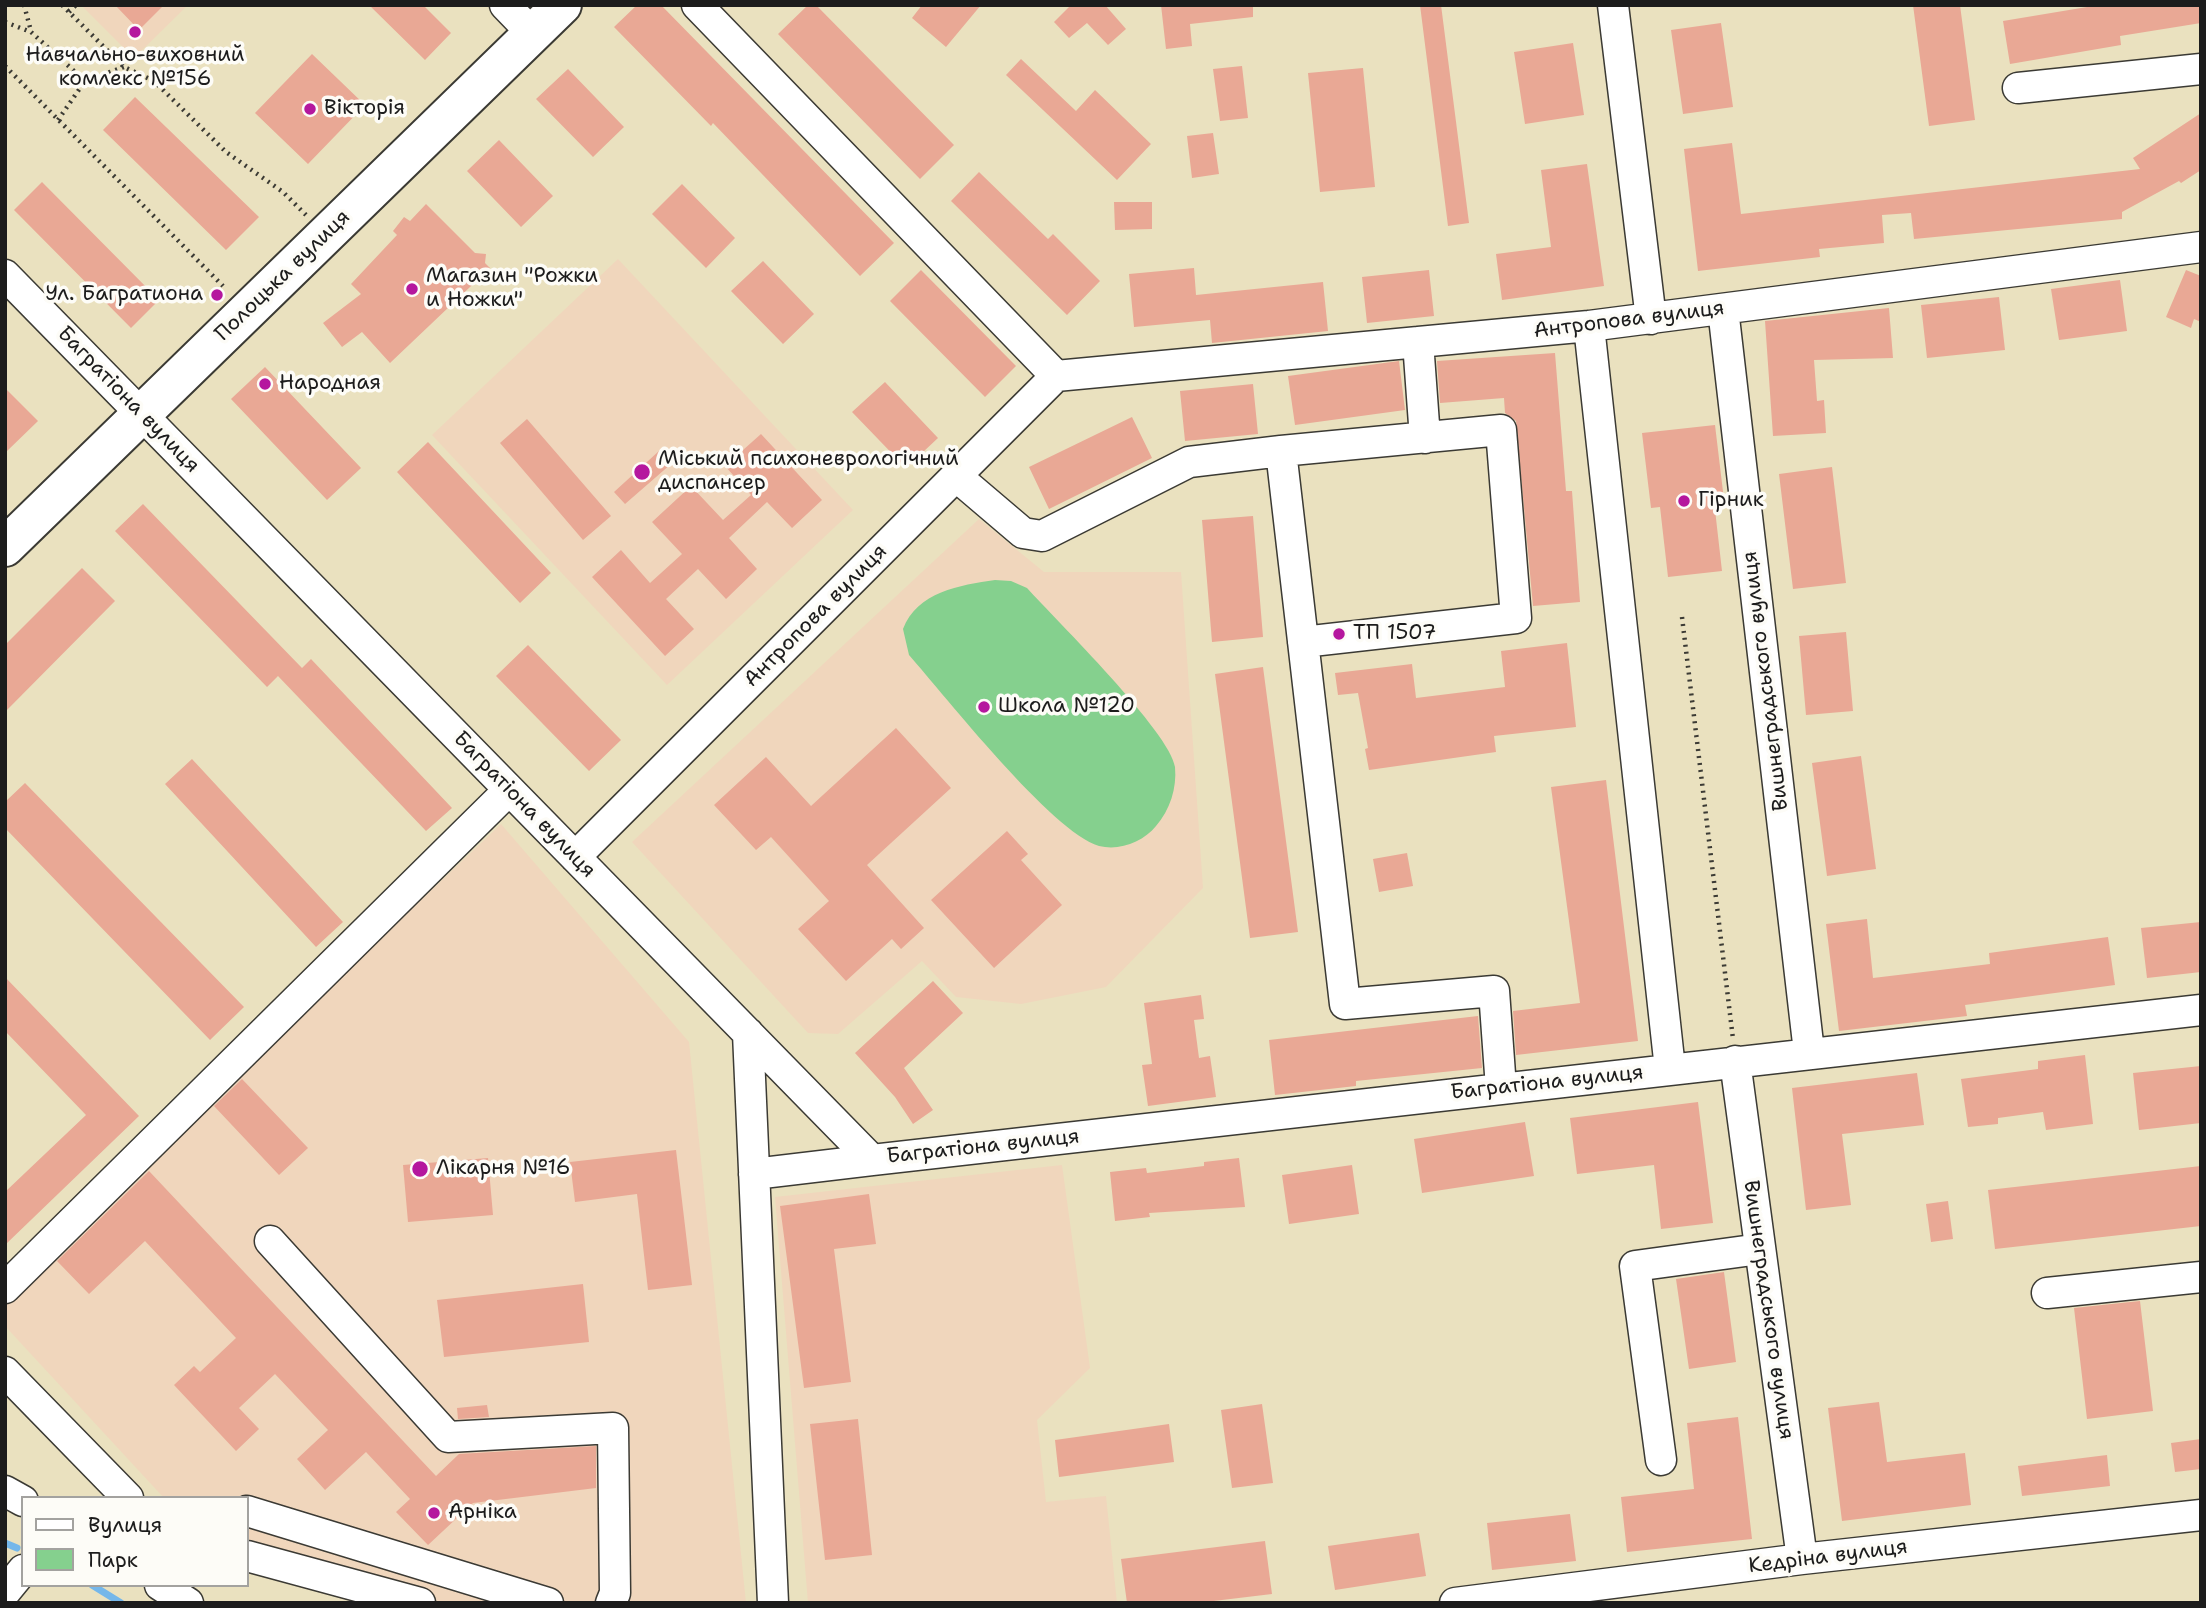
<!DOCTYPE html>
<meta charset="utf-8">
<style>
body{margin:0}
#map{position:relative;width:2206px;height:1608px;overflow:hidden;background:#eae1bf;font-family:"Shantell Sans",sans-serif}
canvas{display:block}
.frame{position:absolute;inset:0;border:7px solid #1c1c1c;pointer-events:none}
.legend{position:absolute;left:21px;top:1496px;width:228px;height:91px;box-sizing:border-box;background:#fdfcf7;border:2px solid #a3a29f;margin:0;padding:9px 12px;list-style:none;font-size:21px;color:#1c1c1c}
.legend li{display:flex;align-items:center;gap:14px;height:35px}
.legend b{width:35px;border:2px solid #a3a29f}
</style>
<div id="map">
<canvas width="2206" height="1608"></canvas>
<div class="frame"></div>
<ul class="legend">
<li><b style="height:9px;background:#fff"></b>Вулиця</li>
<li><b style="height:19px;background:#85d08e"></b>Парк</li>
</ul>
</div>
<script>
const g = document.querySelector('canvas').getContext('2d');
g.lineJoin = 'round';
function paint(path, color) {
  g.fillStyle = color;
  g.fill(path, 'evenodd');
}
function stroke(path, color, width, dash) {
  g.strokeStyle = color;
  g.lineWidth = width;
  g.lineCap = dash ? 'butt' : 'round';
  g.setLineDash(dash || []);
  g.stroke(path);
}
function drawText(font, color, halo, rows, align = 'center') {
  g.font = font + ' "Shantell Sans",sans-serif';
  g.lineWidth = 7;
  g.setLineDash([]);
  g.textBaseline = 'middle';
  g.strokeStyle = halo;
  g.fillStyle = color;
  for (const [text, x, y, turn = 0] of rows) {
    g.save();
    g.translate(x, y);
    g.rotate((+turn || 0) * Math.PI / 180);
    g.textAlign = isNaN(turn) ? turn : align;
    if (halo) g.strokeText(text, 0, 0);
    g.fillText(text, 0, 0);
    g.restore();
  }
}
paint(new Path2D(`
 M81 5H188L134 58Z
 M618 259 853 510 667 685 432 435Z
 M979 519 1044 572H1181L1203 888 1106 987 1021 1004 956 997 922 961 838 1034 808 1033 632 842Z
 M501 824 689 1042 746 1603H447L247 1559V1498H164L5 1326V1295Z
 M1062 1165 1090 1368 1037 1420 1046 1502 1106 1496 1117 1603H808L775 1197Z`), '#f0d6bc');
paint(new Path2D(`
 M995 580 1011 581 1027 588C1056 620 1171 733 1175 767 1177 788 1170 810 1156 826 1143 842 1120 851 1099 846 1052 832 946 697 909 655L903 629C917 592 960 585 995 580Z`), '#85d08e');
stroke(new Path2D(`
 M5 1543 17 1548
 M92 1585 121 1603`), '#75b7ea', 7);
paint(new Path2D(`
 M115 5H164L139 30Z
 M369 5H423L451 33 425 60Z
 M637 5H661L894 243 860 276 713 123 711 126 614 27Z
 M808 5H816L954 145 920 179 778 34Z
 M922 5H981L946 47 912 18Z
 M1071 5H1105L1126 29 1108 45 1087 23 1069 38 1054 22Z
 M1161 5H1253V17L1190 24 1192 46 1166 49Z
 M1420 5H1441L1469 223 1448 226Z
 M1913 5H1960L1975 120 1929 126Z
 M2099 5H2201V23L2120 36 2121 45 2010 64 2003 21Z
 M1721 23 1733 107 1683 114 1671 30Z
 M1573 43 1584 115 1525 124 1514 52Z
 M312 54 365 105 308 164 255 113Z
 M1021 59 1076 111 1095 90 1151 144 1117 180 1006 75Z
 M1242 66 1248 118 1220 121 1213 69Z
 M1363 68 1375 187 1320 192 1308 73Z
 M568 69 624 127 593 157 536 99Z
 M135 97 259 217 226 250 103 130Z
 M2201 113V170L2181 183 2179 181 2122 212V219L1914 239 1911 213 1882 215 1884 243 1819 249 1820 257 1698 271 1684 149 1732 143 1741 214 2140 169 2133 158Z
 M1213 133 1219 174 1192 178 1187 136Z
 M499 140 553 196 521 227 467 171Z
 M1587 164 1604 286 1502 300 1496 254 1551 247 1541 170Z
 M979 172 1048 239 1053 234 1100 281 1067 315 951 201Z
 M42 182 159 300 131 328 14 210Z
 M682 184 735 238 706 268 652 214Z
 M1114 202H1152V229L1115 230Z
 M426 204 475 253 486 254 485 263 490 268 390 363 362 332 342 347 323 323 361 294 351 284 397 235 393 231 404 217 410 221Z
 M763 261 814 314 783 344 731 291Z
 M1194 268 1196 295 1323 282 1328 331 1212 343 1210 320 1134 327 1129 274Z
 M921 270 1016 366 985 397 890 301Z
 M1429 270 1434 316 1367 323 1362 277Z
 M2186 270 2201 276V322L2194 319 2191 328 2166 317Z
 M2120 280 2127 331 2059 340 2051 289Z
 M1999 297 2005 350 1927 358 1921 305Z
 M1889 308 1893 358 1814 360 1817 401 1824 400 1826 433 1773 436 1765 321Z
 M1555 353 1566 491H1572L1580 602 1533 606 1516 421 1505 413 1504 398 1440 403 1437 361Z
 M1399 361 1405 410 1295 425 1288 376Z
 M265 367 361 468 327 500 231 399Z
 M885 382 938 438 906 468 852 412Z
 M1253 384 1258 434 1185 441 1180 391Z
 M5 388 38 421 5 453Z
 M1132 417 1152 458 1049 509 1029 467Z
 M527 419 611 516 583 540 500 443Z
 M1715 425 1724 500 1714 501 1722 571 1668 577 1660 507 1651 508 1642 433Z
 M761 434 822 500 792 528 767 502 729 538 757 569 726 599 698 569 666 599 694 629 665 656 592 577 621 550 650 583 682 554 652 522 691 486 723 520 751 495 725 466Z
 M428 442 551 573 520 603 397 472Z
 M659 451 671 464 625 504 614 492Z
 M1832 467 1846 583 1793 589 1779 474Z
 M143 504 302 668 311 659 452 808 426 831 278 676 267 687 115 531Z
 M1253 516 1263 637 1212 642 1202 520Z
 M82 568 115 601 5 712V645Z
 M1846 632 1853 711 1806 715 1799 636Z
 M1567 643 1576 727 1494 736 1496 752 1369 770 1365 749 1368 748 1358 693 1338 695 1335 673 1412 664 1416 698 1505 687 1501 651Z
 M528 645 621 740 589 771 496 676Z
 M1263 667 1298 932 1250 938 1215 674Z
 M896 728 951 788 867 865 924 928 901 949 892 939 846 981 798 929 829 901 771 837 756 850 714 805 766 757 811 806Z
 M1861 756 1876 869 1827 876 1812 763Z
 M192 759 343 922 316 947 165 784Z
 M1606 780 1638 1041 1516 1055 1513 1011 1580 1003 1551 787Z
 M25 783 244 1007 210 1040 5 828V802Z
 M1007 831 1028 854 1021 860 1062 905 994 968 931 900Z
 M1407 853 1413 886 1379 892 1373 859Z
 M1867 919 1873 978 1990 964 1989 953 2108 937 2115 985 1965 1005 1967 1016 1839 1031 1826 924Z
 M2201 922V972L2147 978 2141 928Z
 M5 977 139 1116 5 1245V1192L86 1115 5 1031Z
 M933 981 963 1013 904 1068 933 1110 913 1124 895 1097 855 1053Z
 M1201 995 1204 1019 1194 1020 1199 1058 1210 1056 1216 1097 1148 1106 1142 1065 1152 1064 1144 1003Z
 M1478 1016 1482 1068 1356 1081V1086L1275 1095 1269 1040Z
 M2085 1055 2093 1124 2046 1130 2043 1112 1998 1118V1124L1968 1127 1961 1079 2038 1069V1061Z
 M2201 1066V1123L2139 1130 2133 1073Z
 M1917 1073 1924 1125 1842 1134 1851 1205 1806 1210 1792 1088Z
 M242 1079 308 1148 279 1175 214 1106Z
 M1698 1102 1713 1223 1661 1229 1654 1165 1577 1174 1570 1118Z
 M1525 1122 1534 1176 1422 1193 1414 1139Z
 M676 1150 692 1285 648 1290 637 1194 575 1202 570 1162Z
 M488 1158 493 1215 408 1222 403 1165Z
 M1239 1158 1245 1207 1149 1213 1150 1217 1115 1221 1110 1172 1146 1168 1147 1173 1204 1166V1162Z
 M1352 1165 1359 1214 1289 1224 1282 1175Z
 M2201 1166V1226L1995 1249 1988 1190Z
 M149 1171 436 1476 459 1454 596 1446V1488L473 1503 428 1545 396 1512 410 1499 366 1452 325 1490 297 1459 328 1430 275 1374 239 1408 259 1429 236 1451 174 1385 194 1366 200 1372 236 1338 145 1241 89 1294 57 1261Z
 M869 1194 876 1244 834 1249 851 1382 804 1388 780 1206Z
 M1948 1201 1953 1239 1931 1242 1926 1204Z
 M1724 1272 1736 1362 1689 1369 1676 1279Z
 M583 1284 589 1342 444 1357 437 1300Z
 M2140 1301 2153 1411 2087 1419 2074 1308Z
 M1879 1402 1887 1462 1965 1453 1971 1505 1842 1521 1828 1408Z
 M1262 1404 1273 1483 1232 1488 1221 1410Z
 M487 1405 489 1417 458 1419 457 1408Z
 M1738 1417 1752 1539 1627 1552 1621 1497 1694 1489 1687 1423Z
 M858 1419 872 1555 825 1560 810 1424Z
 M1169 1424 1174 1462 1059 1477 1055 1440Z
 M2201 1439V1469L2175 1472 2171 1443Z
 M2107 1455 2110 1486 2022 1496 2018 1466Z
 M1570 1514 1576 1561 1492 1570 1487 1523Z
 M1419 1533 1426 1576 1335 1590 1328 1546Z
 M1265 1541 1272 1594 1197 1603H1127L1121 1559Z`), '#e9a895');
const minor = new Path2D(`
 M505 5 533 34
 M697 5 1056 376 1589 326 2201 247
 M1613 5 1651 319
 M2018 88 2201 69
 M5 275 872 1160 2201 1010
 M1723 309 1809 1052
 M1589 326 1670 1069
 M1418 342 1425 438
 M956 476 1023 533 1042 536 1189 462 1281 451
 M1303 642 1516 618 1501 430 1281 451 1345 1004 1494 991 1501 1088
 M575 857 1056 376
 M748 1033 773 1603
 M1735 1061 1802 1559
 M754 1174 872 1160
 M270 1241 448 1437 613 1428 615 1593 611 1603
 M5 1288 509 790
 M2047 1293 2201 1277
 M5 1372 128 1498
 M1661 1460 1635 1266 1760 1249
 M5 1491 23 1501
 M247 1511 548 1603
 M247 1556 420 1603
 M160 1585 188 1603
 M5 1592 23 1570
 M1455 1603 1802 1559 2201 1515`);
const major = new Path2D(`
 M5 547 562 5`);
stroke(minor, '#3b3a34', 33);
stroke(major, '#3b3a34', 42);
stroke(new Path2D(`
 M24 5 31 31
 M62 5 124 67 154 81 226 152 283 192 307 216
 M69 12 76 5
 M5 22 31 32 85 81 124 67
 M5 66 223 286
 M58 120 85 81
 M1682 617 1733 1039`), '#3b3a34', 4.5, [2, 5]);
stroke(minor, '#fff', 30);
stroke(major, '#fff', 38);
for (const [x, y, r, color] of [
 [135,32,7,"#b5179e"],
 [310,109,7,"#b5179e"],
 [412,289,7,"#b5179e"],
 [217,295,7,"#b5179e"],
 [265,384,7,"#b5179e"],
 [642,472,9,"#b5179e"],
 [1684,501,7,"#b5179e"],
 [1339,634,7,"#b5179e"],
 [984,707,7,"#b5179e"],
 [420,1169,9,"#b5179e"],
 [434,1513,7,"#b5179e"]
]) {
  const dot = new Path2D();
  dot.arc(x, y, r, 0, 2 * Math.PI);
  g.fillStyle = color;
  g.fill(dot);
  stroke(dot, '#fdfcf7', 2.5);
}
drawText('21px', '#1c1c1c', '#fdfcf7', [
 ["Навчально-виховний",135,56,"center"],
 ["комлекс №156",135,80,"center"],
 ["Вікторія",324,109],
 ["Магазин \"Рожки",426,277],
 ["и Ножки\"",426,301],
 ["Ул. Багратиона",203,295,"right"],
 ["Народная",279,384],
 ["Міський психоневрологічний",658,460],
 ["диспансер",658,484],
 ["Гірник",1698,501],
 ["ТП 1507",1353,634],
 ["Школа №120",998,707],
 ["Лікарня №16",436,1169],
 ["Арніка",448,1513]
], 'left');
drawText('21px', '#1c1c1c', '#fdfcf7', [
 ["Полоцька вулиця",283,276,-44],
 ["Антропова вулиця",1629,320,-7],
 ["Багратіона вулиця",128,400,46],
 ["Антропова вулиця",816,616,-45],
 ["Вишнеградського вулиця",1766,681,-97],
 ["Багратіона вулиця",524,805,46],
 ["Багратіона вулиця",1547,1083,-6],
 ["Багратіона вулиця",983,1147,-6],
 ["Вишнеградського вулиця",1768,1310,82],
 ["Кедріна вулиця",1828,1557,-7]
]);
</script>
